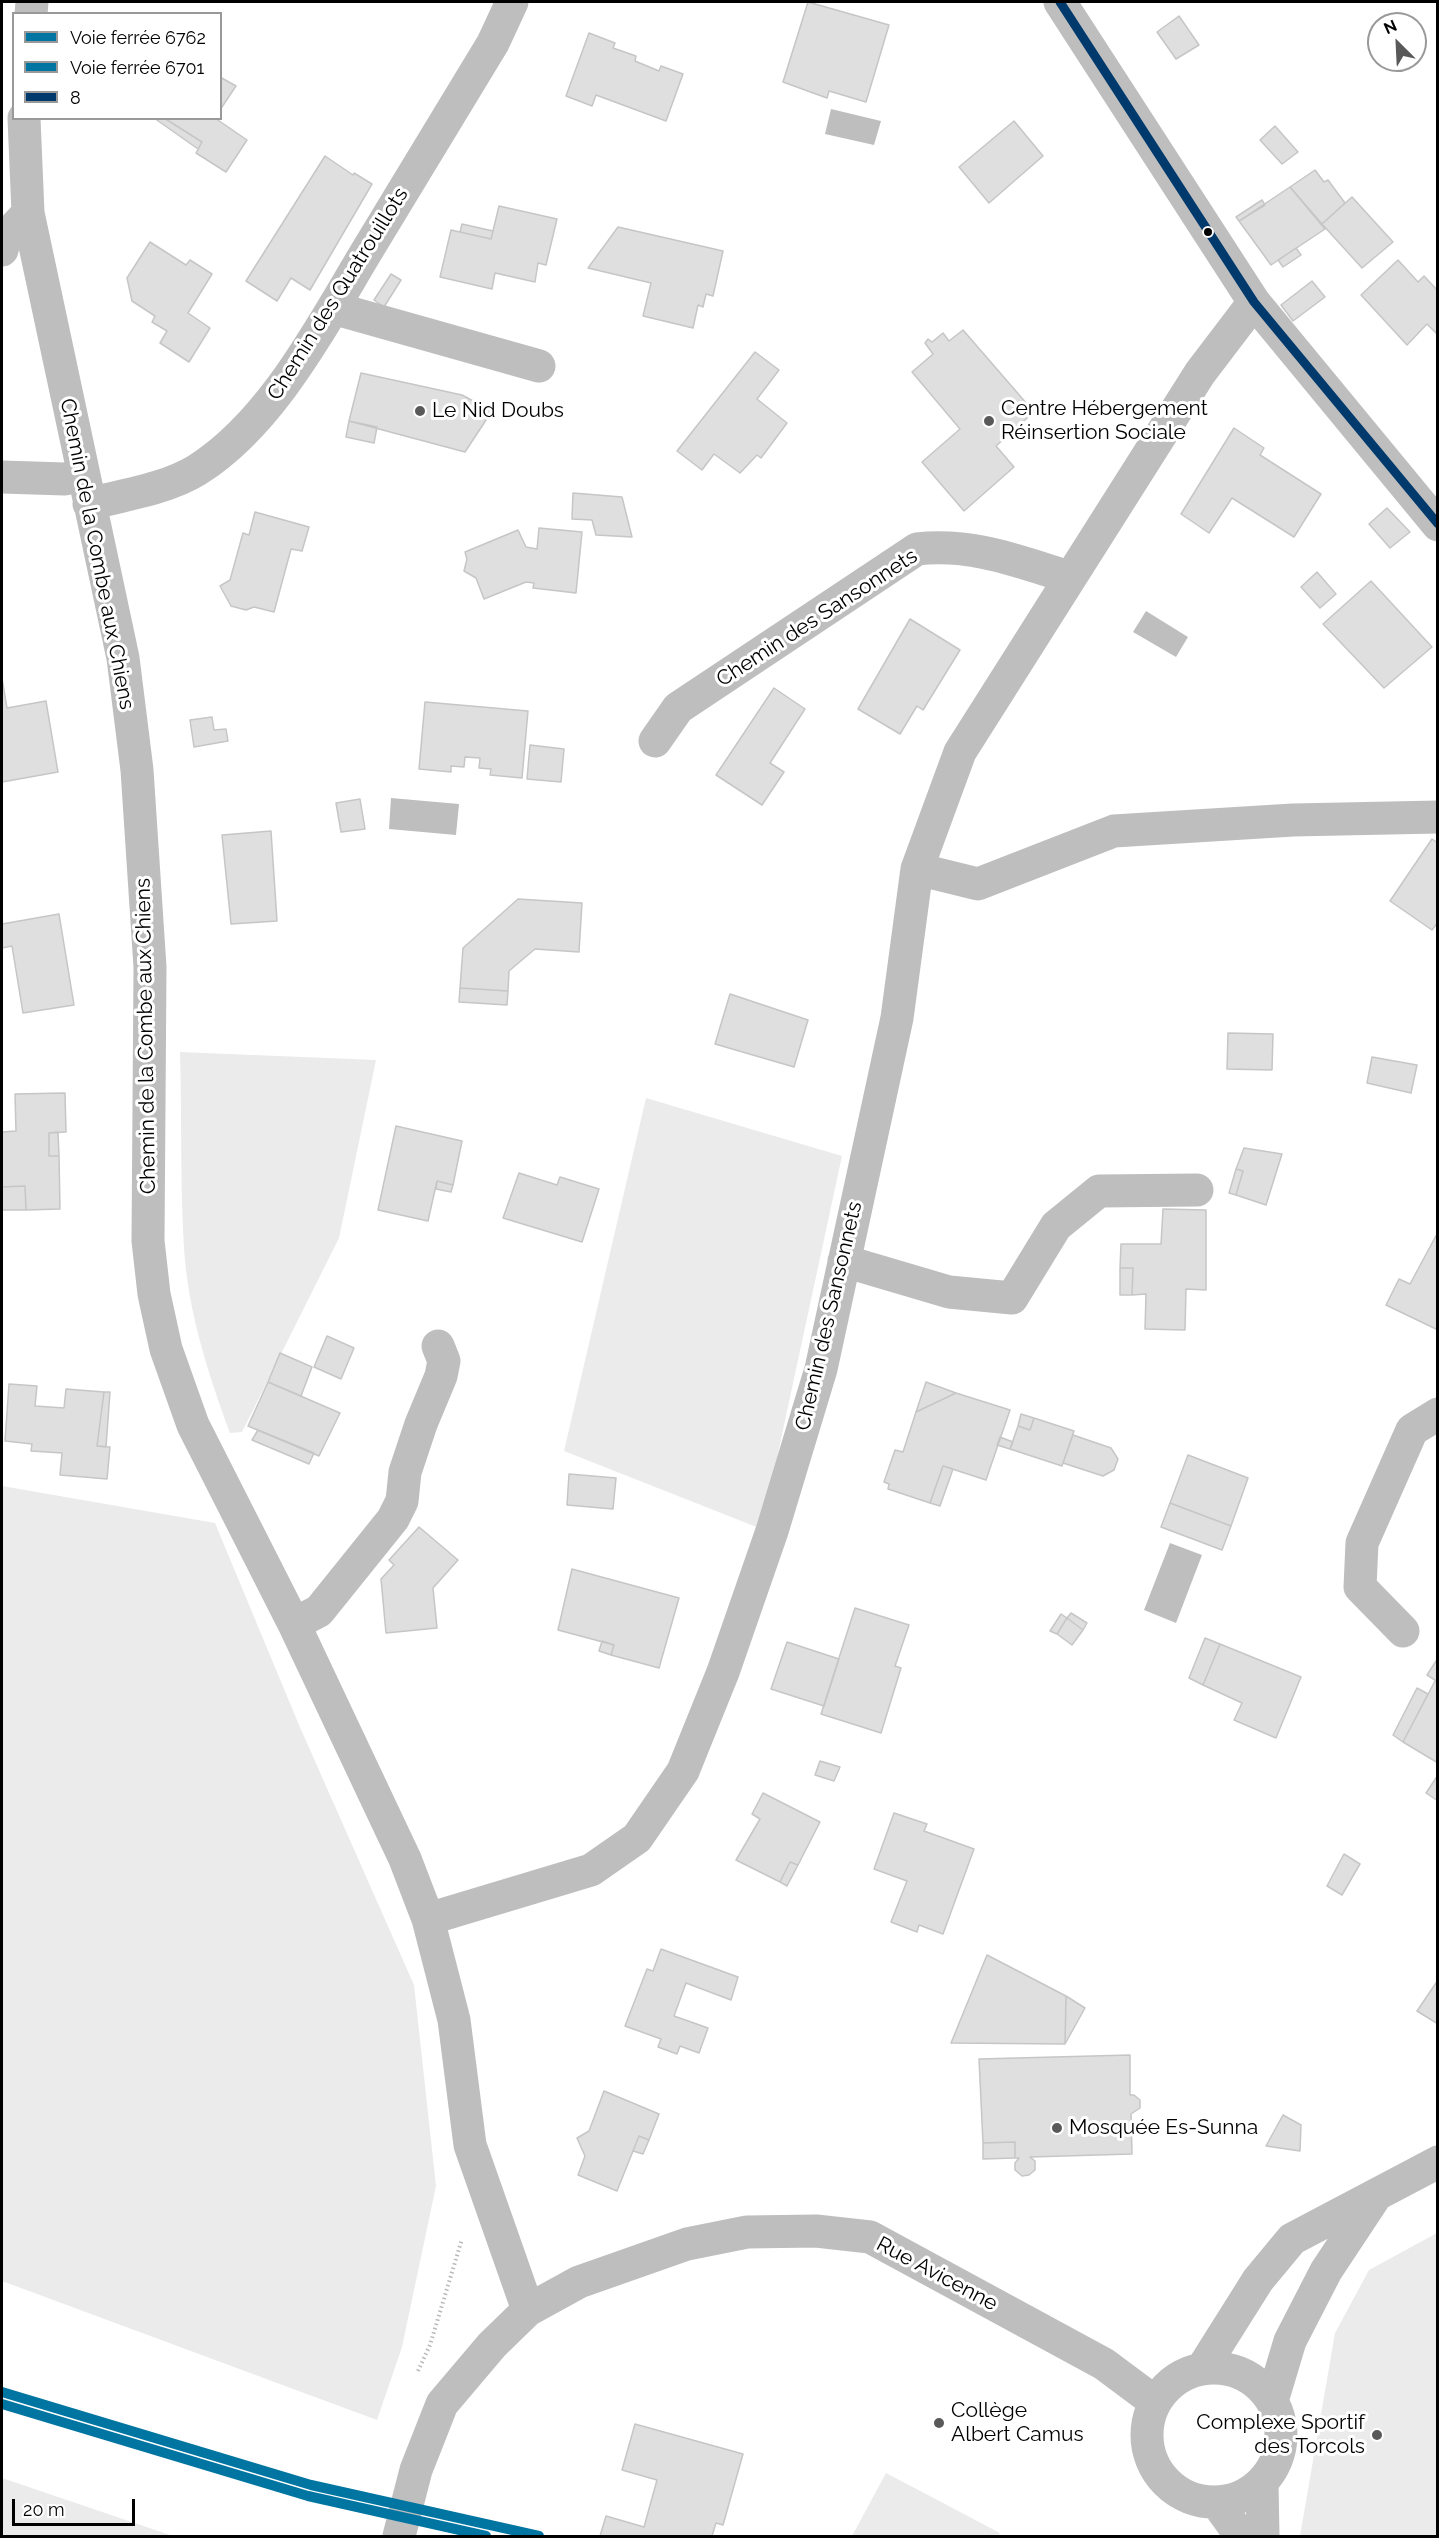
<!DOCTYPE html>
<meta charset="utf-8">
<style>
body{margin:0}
#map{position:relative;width:1439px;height:2538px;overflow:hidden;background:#fff;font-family:Raleway,sans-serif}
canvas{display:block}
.frame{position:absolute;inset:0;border:3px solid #000;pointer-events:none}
.legend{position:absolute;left:12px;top:12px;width:210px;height:108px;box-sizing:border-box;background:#fff;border:2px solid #999;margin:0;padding:8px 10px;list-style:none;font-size:18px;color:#000}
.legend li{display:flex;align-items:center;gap:12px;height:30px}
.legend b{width:30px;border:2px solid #999}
.north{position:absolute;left:1367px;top:12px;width:60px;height:60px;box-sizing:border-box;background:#fff;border:2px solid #999;border-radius:50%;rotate:336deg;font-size:16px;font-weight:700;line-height:24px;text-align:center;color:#000}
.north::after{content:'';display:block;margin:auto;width:21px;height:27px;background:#595959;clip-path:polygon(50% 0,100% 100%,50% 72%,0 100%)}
.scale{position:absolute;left:12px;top:2499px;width:123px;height:27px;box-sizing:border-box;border:3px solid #000;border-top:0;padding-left:8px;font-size:18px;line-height:21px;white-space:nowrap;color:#000;-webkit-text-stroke:4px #fff;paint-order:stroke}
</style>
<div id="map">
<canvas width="1439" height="2538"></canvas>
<div class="frame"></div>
<ul class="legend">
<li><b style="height:8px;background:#0075a1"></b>Voie ferrée 6762</li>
<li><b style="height:8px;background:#0075a1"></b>Voie ferrée 6701</li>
<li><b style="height:8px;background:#00396b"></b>8</li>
</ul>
<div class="north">N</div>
<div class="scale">20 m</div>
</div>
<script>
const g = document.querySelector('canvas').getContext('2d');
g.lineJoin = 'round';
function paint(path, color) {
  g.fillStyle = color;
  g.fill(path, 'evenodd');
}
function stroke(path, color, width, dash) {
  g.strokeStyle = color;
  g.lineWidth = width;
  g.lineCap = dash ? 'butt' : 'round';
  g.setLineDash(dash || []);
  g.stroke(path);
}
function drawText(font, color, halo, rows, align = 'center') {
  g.font = font + ' Raleway,sans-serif';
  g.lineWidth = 6;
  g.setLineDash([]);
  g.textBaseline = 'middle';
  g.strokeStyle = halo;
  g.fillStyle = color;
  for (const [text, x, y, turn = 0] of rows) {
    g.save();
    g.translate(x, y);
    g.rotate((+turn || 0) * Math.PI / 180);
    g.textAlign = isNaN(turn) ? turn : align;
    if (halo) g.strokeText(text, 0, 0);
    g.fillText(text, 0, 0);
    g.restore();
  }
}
paint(new Path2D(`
 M180 1052 376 1060 339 1238 242 1432 230 1433C208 1373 188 1312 184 1248 180 1182 182 1117 180 1052Z
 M646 1098 842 1156 764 1518 759 1528 564 1451Z
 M2 1486 215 1523 299 1725 414 1985 436 2186 402 2347 377 2420 2 2281Z
 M1437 2233V2536H1300L1335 2333 1369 2270Z
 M886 2473 1000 2533 998 2536H852Z
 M2 2478 173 2536H2Z`), '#ebebeb');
paint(new Path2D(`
 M831 109 881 121 874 145 825 134Z
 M1146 611 1188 637 1176 657 1133 632Z
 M391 798 459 804 456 835 389 829Z
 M1170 1543 1202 1555 1176 1623 1144 1610Z`), '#bebebe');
const building = new Path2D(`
 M808 2 889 25 866 102 829 91 827 98 783 82Z
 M1179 16 1199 45 1176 59 1157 32Z
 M589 33 615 43 613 48 636 56 635 61 659 71 661 66 683 74 666 121 596 95 592 106 566 96Z
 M220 77 236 86 220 110Z
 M154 118H164L202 142 198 149Z
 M164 118H215L247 140 226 172 196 153 202 142Z
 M1014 121 1043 156 989 203 959 167Z
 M1275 126 1298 152 1282 164 1260 140Z
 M325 156 353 175 354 173 372 184 310 290 291 278 277 301 246 281Z
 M1315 170 1324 182 1328 180 1345 203 1322 224 1290 187Z
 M1290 187 1325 229 1271 265 1239 221Z
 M1352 197 1393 242 1362 268 1322 224Z
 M1262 200 1265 205 1239 221 1236 217Z
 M499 206 557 219 546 265 538 263 535 282 495 273 492 289 440 277 451 230 491 239Z
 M462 224 493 231 491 239 460 232Z
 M618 227 723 251 713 296 706 294 703 307 698 305 693 328 643 316 651 283 588 268Z
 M150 242 186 265 190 260 212 274 188 313 210 328 189 362 160 343 167 331 152 322 155 316 132 301 127 278Z
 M1296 248 1301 255 1283 267 1278 260Z
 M1398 260 1418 282 1424 276 1438 291V335L1427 324 1407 345 1361 295Z
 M391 274 401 280 384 307 374 300Z
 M1312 281 1325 297 1293 321 1281 305Z
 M963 330 1034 412 996 446 1014 467 964 511 922 462 960 429 912 372 933 354 925 343 928 339 932 342 943 333 949 341Z
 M755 352 779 370 757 399 787 423 761 458 757 455 740 473 714 454 702 470 677 451Z
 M361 373 462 395 492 411 465 452 349 421Z
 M349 421 377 427 374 443 346 437Z
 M1234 428 1264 448 1260 455 1321 494 1294 537 1232 498 1209 533 1181 514Z
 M573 493 622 497 632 537 596 535 592 520 572 519Z
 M1387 508 1410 532 1390 548 1369 524Z
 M255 512 309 527 302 551 291 549 274 612 254 607 246 610 231 606 220 586 230 580 243 533 249 535Z
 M539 528 582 532 576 593 533 588 534 583 526 582 484 599 476 578 464 571 467 559 465 552 518 530 526 547 537 549Z
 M1317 572 1336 594 1320 608 1301 587Z
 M1371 581 1432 647 1384 688 1323 624Z
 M910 619 960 650 923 710 917 706 900 734 858 709Z
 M2 678 7 708 46 701 58 772 2 782Z
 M774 688 805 709 770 763 784 772 762 805 716 775Z
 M425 702 528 711 522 778 490 775 491 769 479 768 480 758 465 757 464 767 451 766V772L419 769Z
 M212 717 214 730 226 729 228 741 194 747 190 720Z
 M530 745 564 749 561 782 527 779Z
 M360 799 365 829 341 832 336 803Z
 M271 831 277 921 231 924 222 835Z
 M1432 839 1438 843V922L1432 930 1390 901Z
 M518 899 582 903 579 952 535 949 509 971 508 991 460 988 463 948Z
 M59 914 74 1005 23 1013 12 946 2 948V924Z
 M460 988 508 991 507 1005 459 1002Z
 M730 994 808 1020 794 1067 715 1044Z
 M1228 1033 1273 1034 1272 1070 1227 1069Z
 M1372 1057 1417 1065 1411 1093 1367 1083Z
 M65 1093 66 1132 49 1133V1156H59L60 1209 26 1210 25 1186 2 1187V1132L16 1131 15 1094Z
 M396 1126 462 1141 453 1185 437 1181 428 1221 378 1210Z
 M58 1132 59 1156H49V1133Z
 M1244 1148 1282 1154 1266 1205 1236 1195 1243 1171 1236 1169Z
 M1236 1169 1243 1171 1236 1195 1229 1193Z
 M519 1173 557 1185 560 1177 599 1189 582 1242 503 1218Z
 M437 1181 453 1185 451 1192 436 1189Z
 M25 1186 26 1210H2V1187Z
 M1163 1209 1206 1210V1290L1186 1289 1185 1330 1145 1329 1146 1294 1132 1295 1133 1268H1120L1121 1244H1161Z
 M1438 1232V1330L1386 1305 1399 1279 1410 1284Z
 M1120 1268H1133L1132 1295H1120Z
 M327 1336 354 1348 341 1379 314 1367Z
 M280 1353 312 1367 301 1396 268 1382Z
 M268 1382 340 1413 319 1456 248 1426Z
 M926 1382 956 1393 916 1412Z
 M9 1384 37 1386 35 1406 64 1408 66 1389 104 1392 97 1446 110 1447 107 1479 60 1475 62 1453 31 1451 32 1444 5 1441Z
 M104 1392H110L106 1447 97 1446Z
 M956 1393 1010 1410 986 1480 943 1466 930 1503 888 1489 889 1484 884 1482 895 1450 903 1452 916 1412Z
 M1021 1414 1034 1418 1030 1430 1018 1426Z
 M1034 1418 1074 1431 1062 1466 1010 1449 1018 1426 1030 1430Z
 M258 1430 314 1453 309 1464 252 1440Z
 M1073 1435 1111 1448 1118 1459 1114 1470 1103 1476 1063 1463Z
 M1000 1437 1013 1442 1010 1449 997 1445Z
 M1188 1455 1248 1478 1231 1526 1170 1503Z
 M943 1466 953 1469 940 1506 930 1503Z
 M569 1474 616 1478 613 1509 567 1505Z
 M1170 1503 1231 1526 1222 1550 1161 1527Z
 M419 1527 458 1560 433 1588 437 1628 386 1633 381 1579 394 1565 389 1560Z
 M572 1569 679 1598 659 1668 611 1655 614 1645 558 1630Z
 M855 1608 909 1625 895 1666 901 1668 881 1733 821 1714Z
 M1071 1613 1087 1623 1083 1630 1067 1618Z
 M1061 1614 1067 1618 1057 1634 1050 1631Z
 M1067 1618 1083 1630 1072 1645 1057 1634Z
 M1205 1638 1220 1644 1203 1685 1189 1678Z
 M602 1641 614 1645 611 1655 599 1651Z
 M787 1642 839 1659 824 1706 771 1689Z
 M1220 1644 1301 1677 1276 1738 1234 1720 1242 1703 1203 1685Z
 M1438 1658V1682L1427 1675Z
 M1435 1681 1438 1682V1763L1403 1742Z
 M1417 1688 1428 1694 1403 1742 1393 1735Z
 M820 1761 840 1767 834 1781 815 1775Z
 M1438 1775V1801L1426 1793Z
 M763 1793 820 1822 798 1865 790 1862 780 1882 736 1860 760 1819 752 1814Z
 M894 1813 927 1824 924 1831 974 1849 943 1934 919 1925 917 1932 891 1922 907 1881 874 1869Z
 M1344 1854 1360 1864 1342 1895 1327 1886Z
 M790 1862 798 1865 787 1886 780 1882Z
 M661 1949 738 1977 731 2000 686 1983 674 2016 708 2028 699 2053 680 2046 677 2054 658 2047 661 2039 625 2026 647 1969 653 1971Z
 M987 1955 1066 1996 1065 2044 951 2043Z
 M1438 1980V2024L1417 2011Z
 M1066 1996 1085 2008 1065 2044Z
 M1130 2055V2095H1134L1140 2100V2108L1131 2114 1132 2154 1030 2157 1035 2161V2170L1029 2175 1022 2176 1015 2170V2163L1019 2158H1015V2142L983 2143 979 2059Z
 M604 2091 659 2114 649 2140 639 2136 617 2191 578 2175 585 2156 577 2138 589 2131Z
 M1283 2115 1301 2125 1300 2151 1266 2146Z
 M639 2136 649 2140 643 2154 633 2151Z
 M1015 2142V2158L983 2159V2143Z
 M635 2424 743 2454 723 2525 716 2523 712 2536H600L606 2516 644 2527 657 2480 622 2470Z`);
paint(building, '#dfdfdf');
stroke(building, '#c6c6c6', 1.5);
stroke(new Path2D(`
 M418 2371 430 2345 462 2239`), '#b9b9b9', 4, [1.5, 3]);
stroke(new Path2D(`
 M1060 2 1254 302 1438 525
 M31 14 32 2
 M24 118 28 213 123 658 137 770 150 967 148 1241 154 1294 166 1349 193 1425 294 1624 405 1859 428 1919 454 2020 470 2145 528 2310
 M2 250 5 238 28 213
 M333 308 539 366
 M2 477 65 479 82 475
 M89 504C124 495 166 489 197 470 273 422 322 325 368 249 410 180 451 112 493 43L512 2
 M655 741 678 708 917 549C973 543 1017 561 1069 577
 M917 869 978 884 1114 831 1293 820 1438 817
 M844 1261 949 1292 1012 1298 1056 1226 1099 1191 1197 1190
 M294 1624 319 1611 393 1519 402 1501 405 1472 421 1424 441 1376 444 1361 438 1346
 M1403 1631 1360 1587 1362 1543 1412 1430 1438 1414
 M428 1919 591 1870 637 1838 683 1771 723 1672 772 1531 821 1369 897 1018 917 869 960 752 1200 373 1254 302
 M1147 2435a67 67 0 1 1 134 0a67 67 0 1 1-134 0Z
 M1202 2369 1258 2280 1292 2239 1438 2162
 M1272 2401 1290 2341 1326 2271 1375 2197
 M1262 2483 1263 2536
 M1217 2503 1241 2536
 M399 2536 416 2470 442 2404 492 2345 528 2310 579 2282 687 2244 747 2232 816 2231 870 2237 1104 2364 1155 2402`), '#bebebe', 33);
stroke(new Path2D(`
 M1060 2 1254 302 1438 524`), '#00396b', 9);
stroke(new Path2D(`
 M2 2392 311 2485 539 2536`), '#0075a1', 10);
stroke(new Path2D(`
 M2 2404 308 2496 486 2536`), '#0075a1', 10);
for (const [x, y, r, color] of [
 [1208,232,5,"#000"],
 [420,411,6,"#595959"],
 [989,421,6,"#595959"],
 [1057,2128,6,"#595959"],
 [939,2423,6,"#595959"],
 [1377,2435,6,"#595959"]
]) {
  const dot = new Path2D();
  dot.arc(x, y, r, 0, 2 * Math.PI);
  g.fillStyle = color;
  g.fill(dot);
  stroke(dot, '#fff', 2);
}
drawText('21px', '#000', '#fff', [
 ["Chemin des Quatrouillots",338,294,-58],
 ["Chemin de la Combe aux Chiens",97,554,79],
 ["Chemin des Sansonnets",817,618,-33],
 ["Chemin de la Combe aux Chiens",146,1036,-91],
 ["Chemin des Sansonnets",829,1316,-77],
 ["Rue Avicenne",937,2274,28]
]);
drawText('21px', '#000', '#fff', [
 ["Centre Hébergement",1001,409],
 ["Réinsertion Sociale",1001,433],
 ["Le Nid Doubs",432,411],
 ["Mosquée Es-Sunna",1069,2128],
 ["Collège",951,2411],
 ["Albert Camus",951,2435],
 ["Complexe Sportif",1365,2423,"right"],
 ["des Torcols",1365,2447,"right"]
], 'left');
</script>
